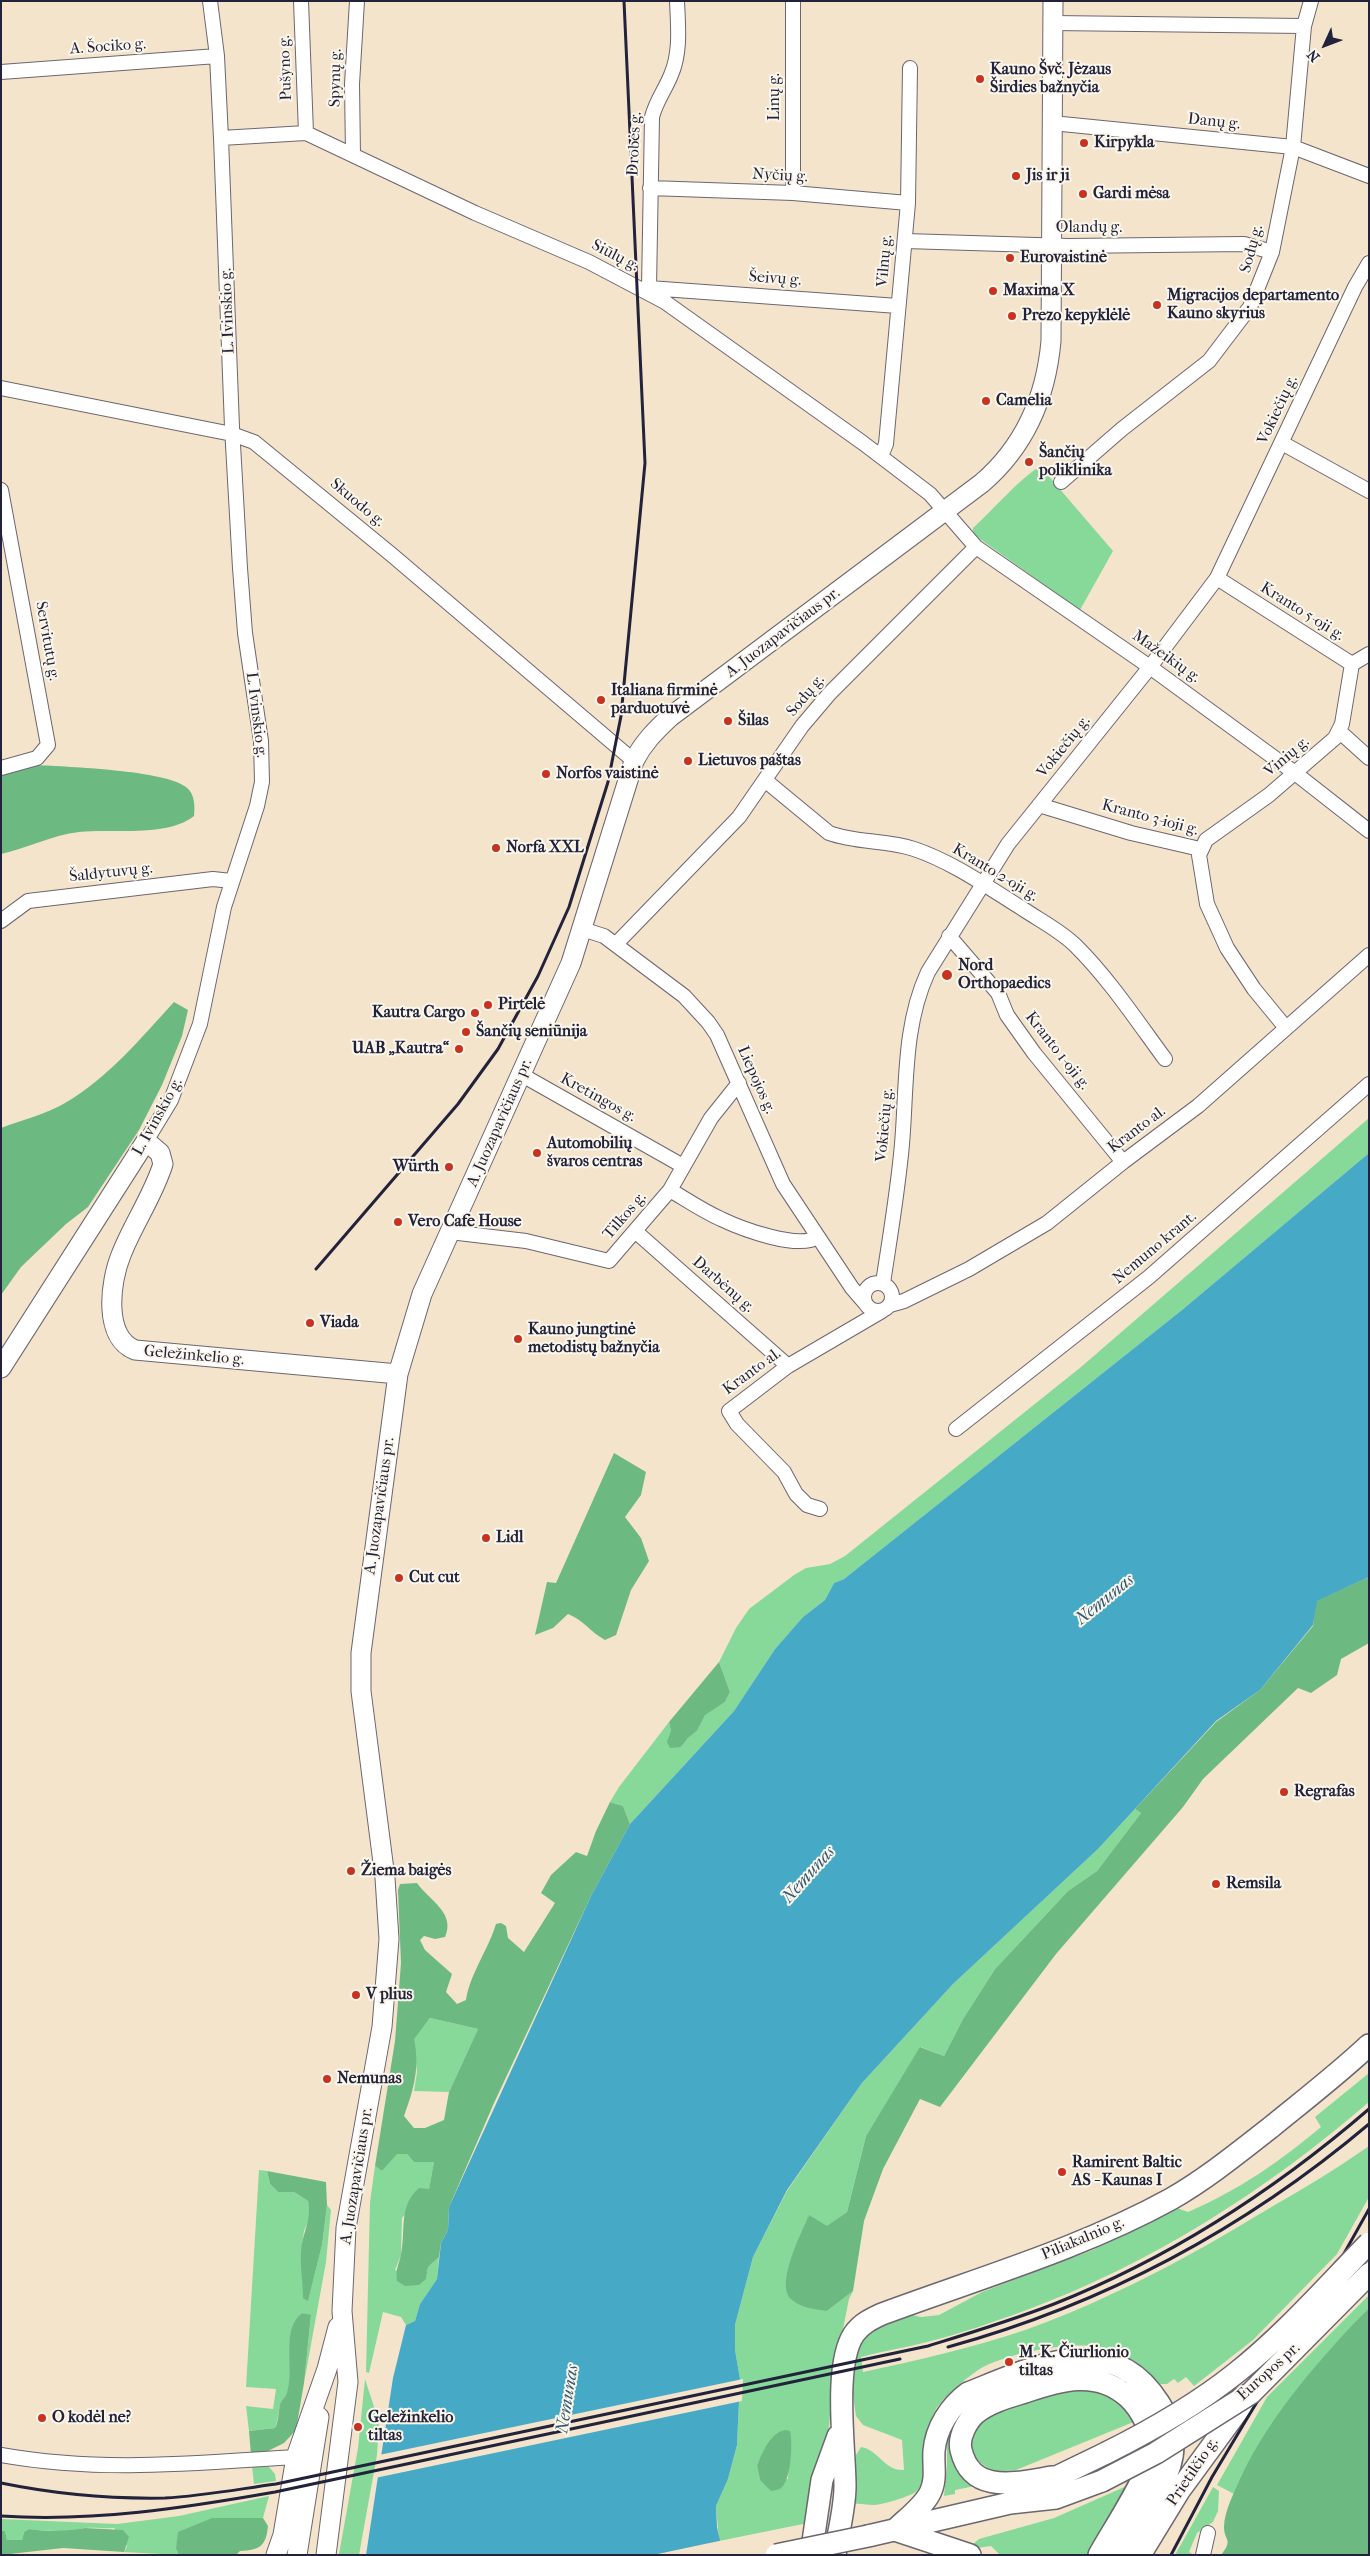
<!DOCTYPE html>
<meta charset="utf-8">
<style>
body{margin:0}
#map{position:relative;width:1370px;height:2556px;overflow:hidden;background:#f5e4cc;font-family:"IM FELL French Canon",serif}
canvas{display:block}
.frame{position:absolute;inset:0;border:2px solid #22223b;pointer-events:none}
.north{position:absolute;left:1300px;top:20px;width:50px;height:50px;-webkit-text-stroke:4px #fbf7ec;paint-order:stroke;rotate:227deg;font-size:14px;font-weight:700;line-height:20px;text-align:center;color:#22223b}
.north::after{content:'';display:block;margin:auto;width:18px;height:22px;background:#22223b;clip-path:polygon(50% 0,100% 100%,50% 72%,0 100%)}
</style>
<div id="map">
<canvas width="1370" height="2556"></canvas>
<div class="frame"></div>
<div class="north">N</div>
</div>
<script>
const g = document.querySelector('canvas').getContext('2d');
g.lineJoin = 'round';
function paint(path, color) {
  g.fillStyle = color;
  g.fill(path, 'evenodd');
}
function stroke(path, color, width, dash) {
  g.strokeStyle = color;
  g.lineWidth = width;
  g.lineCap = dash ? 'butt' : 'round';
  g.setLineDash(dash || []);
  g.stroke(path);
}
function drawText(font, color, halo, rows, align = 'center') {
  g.font = font + ' "IM FELL French Canon",serif';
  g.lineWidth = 4;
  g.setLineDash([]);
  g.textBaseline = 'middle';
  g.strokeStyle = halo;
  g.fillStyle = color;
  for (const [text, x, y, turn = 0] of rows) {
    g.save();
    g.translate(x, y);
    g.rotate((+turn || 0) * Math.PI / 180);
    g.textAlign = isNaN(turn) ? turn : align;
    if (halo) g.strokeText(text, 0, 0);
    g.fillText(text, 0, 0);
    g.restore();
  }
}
paint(new Path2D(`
 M1040 466 1113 551 1080 610 973 534V528C995 508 1015 483 1040 466Z
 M1369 1118V1153L1182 1310 844 1579 834 1583 825 1600 803 1617 775 1649 734 1711 630 1824 623 1806 610 1802 619 1787 669 1722 671 1731 681 1747 688 1738 697 1731 705 1714 725 1702 730 1692 719 1662 736 1628 749 1609 794 1575 806 1568 830 1564 845 1556 1081 1367Z
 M1135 1809 1141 1813 1097 1871 1068 1891 995 1969 963 2019 944 2056 921 2047 866 2136 847 2212 827 2227 808 2216 827 2311 853 2291 849 2299 837 2359 835 2360 829 2427 817 2465 808 2523 719 2541 716 2506 728 2479 737 2445 740 2379 735 2350V2325L753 2257 787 2191 862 2083 953 1984 1098 1849ZM773 2437 789 2462 788 2479 760 2480 757 2464Z
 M430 2018 478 2029 449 2092 414 2091 417 2072 413 2039Z
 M1369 2073V2102C1267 2190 1151 2264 1024 2311 993 2322 960 2334 927 2342 905 2348 882 2351 861 2357L863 2372C918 2360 972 2348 1025 2330 1109 2300 1187 2258 1263 2212 1299 2191 1335 2170 1369 2146V2197L1337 2254 1253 2340 1194 2386 1186 2377 1178 2383 1174 2379 1167 2384H1160C1147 2372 1135 2359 1119 2352 1084 2337 1018 2351 985 2366 972 2373 942 2397 935 2411 924 2431 930 2480 917 2491 912 2496 881 2505 874 2505 867 2505 861 2503 853 2504L856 2455 861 2447C879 2450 884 2471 904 2470L902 2440 863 2425 856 2416 850 2377 855 2351 866 2331 904 2313 921 2317 939 2315 982 2292 1093 2250 1148 2223 1174 2207 1188 2212C1239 2190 1279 2162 1321 2127L1315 2117Z
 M396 2154H407L414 2162H434L429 2190 402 2218 401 2255 395 2270 426 2279 428 2267 439 2257 437 2279 420 2304 415 2321 406 2325 401 2317 383 2312 369 2373 366 2372 370 2202 375 2166 382 2171Z
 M259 2170 267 2171 270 2184 278 2192H294L308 2201 311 2215 304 2231 301 2253 308 2300 322 2245 327 2205 331 2210 326 2262 304 2383 311 2316 302 2313C280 2329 296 2370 287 2392 286 2397 281 2400 280 2406 278 2414 278 2420 275 2428L249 2431 246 2406 273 2409 276 2389 246 2387Z
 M1369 2295V2308C1315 2362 1265 2424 1234 2494L1217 2485 1267 2397Z
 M1073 2366 1127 2378 1073 2371 952 2432C954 2459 954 2468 975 2486L955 2490V2494L944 2496 947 2466V2436L955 2416Z
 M365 2379 379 2422 377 2455 359 2555 339 2554 358 2448Z
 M1092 2388 1118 2399 1136 2421 1016 2470 993 2472 978 2461 976 2463C942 2406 1059 2392 1092 2388Z
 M252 2466 269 2467 275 2474 276 2481 254 2484Z
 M1129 2485 1090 2555H1000L991 2546 977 2548 973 2544 979 2539 1054 2518Z
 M1213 2487 1219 2491 1218 2511 1213 2522 1197 2533 1189 2552 1194 2555H1175Z
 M269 2496 263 2518H212L176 2549 179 2555 124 2552 127 2546 114 2528C103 2529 95 2527 85 2528 81 2528 78 2530 74 2531 65 2531 37 2531 29 2529L24 2532 22 2540H7L5 2531H1V2519L117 2524 179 2516Z`), '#87d99a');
paint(new Path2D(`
 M37 765C68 767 164 770 186 787 195 794 195 806 194 816 166 838 113 828 79 832 53 835 27 848 1 854V775Z
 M174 1002 188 1010 182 1036 162 1085 139 1130 88 1207 66 1224 21 1267 1 1295V1128C22 1120 46 1114 65 1103 108 1078 141 1038 174 1002Z
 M614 1453 646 1472 641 1495 625 1517 641 1538 649 1561 631 1590 616 1635 605 1640C589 1631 585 1621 568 1614L553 1628 535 1635 547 1582 556 1583Z
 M1369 1577V1643L1341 1659 1337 1675 1311 1693 1298 1688 1203 1779 1183 1807 1056 1954 940 2107 920 2099 883 2169 864 2221 853 2291 827 2311C814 2309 801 2308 791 2299 775 2284 802 2232 809 2215L827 2226 847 2212 866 2136 920 2047 944 2056 963 2019 995 1969 1068 1891 1097 1871 1141 1813 1135 1809 1216 1722 1260 1690 1313 1626 1316 1601Z
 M719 1662 730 1692 725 1702 705 1715 697 1731 688 1738 681 1747 670 1748 667 1742 671 1731 669 1722Z
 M610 1802 623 1806 630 1824 591 1896 494 2103 449 2207 448 2230 441 2243 439 2257 428 2267 426 2279 419 2285 405 2286 397 2281C395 2269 399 2265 401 2254 406 2231 398 2206 419 2188L429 2189 434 2162H414L407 2154H397L382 2171 375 2166 395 2041 401 1963 398 1890 400 1884 417 1883C429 1900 456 1913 445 1937L435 1939 424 1936 420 1940 425 1950 452 1974 446 1992 457 2004 466 2000C470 1974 488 1950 496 1924L501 1923 506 1926 508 1938 524 1952 555 1903 541 1893 551 1875 576 1852 587 1856 596 1831ZM430 2018 478 2029 449 2092 444 2120 425 2128H414L404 2116C414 2089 420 2067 414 2039Z
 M267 2171 326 2182 327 2205 322 2245 308 2301 303 2298C303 2283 300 2266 301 2251 303 2230 312 2221 308 2201L294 2192H278L270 2184Z
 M1369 2308V2555H1221C1234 2539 1224 2541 1224 2527 1224 2511 1235 2491 1241 2477 1268 2418 1323 2354 1369 2308Z
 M302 2313 311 2315 304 2383 296 2430 284 2443 268 2451 251 2455 249 2431 275 2428C279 2420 278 2414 280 2405 281 2400 286 2397 287 2392 295 2369 280 2329 302 2313Z
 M785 2430 790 2431C793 2443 791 2479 782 2487 780 2490 775 2490 771 2491L760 2480 757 2465C763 2452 770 2433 785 2430Z
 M212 2518H263L268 2526C266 2546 260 2550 240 2551L236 2555H179L176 2549 178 2532Z
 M85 2528 123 2530 129 2537 124 2552 63 2548 1 2555V2531H5L7 2540H22L24 2532 29 2529C44 2532 70 2531 85 2528Z`), '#6db982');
paint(new Path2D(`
 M1369 1153V1577L1317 1601 1313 1625 1260 1690 1216 1721 1098 1849 953 1984 862 2083 787 2190 753 2257 735 2325V2350L740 2379 737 2445 728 2479 716 2506 717 2527 723 2555H366L393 2378 406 2325 415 2321 420 2304 437 2279 441 2243 448 2230 449 2207 591 1896 630 1824 734 1711 775 1649 803 1617 825 1600 834 1583 844 1579 1182 1310Z`), '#46aac6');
paint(new Path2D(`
 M743 2379 742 2401 375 2478 379 2455Z
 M722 2541 726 2555H653L719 2541Z`), '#f5e4cc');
const street = new Path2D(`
 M301 1 306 133
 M793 1V193
 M1052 23 1304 26
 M1 72 217 56
 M1052 123 1293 147 1369 176
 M221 138 306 133 475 213 589 262 665 302 863 443 930 494 976 547 1150 667 1295 773 1369 831
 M353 155 352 84 357 1
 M650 188 793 193 908 203
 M905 241 1069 246 1244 244 1272 252
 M649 288 898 306
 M647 292 649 288 652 117C656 101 665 90 671 75 681 52 678 26 677 1
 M1 388 232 434 254 442 392 555 634 761
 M1282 443 1369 491
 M881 456 886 444 908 203 910 68
 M1061 482 1122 429 1209 361 1250 307 1272 252 1293 147 1304 26 1311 1
 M1 490 48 745 37 758 1 768
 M1217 578 1352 664 1369 654
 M1339 731 1369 758
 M766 781 829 833C856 843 887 840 914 849 953 862 989 888 1023 909 1041 921 1061 931 1076 946 1110 980 1137 1021 1165 1059
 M1039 805 1131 833 1200 849
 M1 921 28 901 213 879 231 881
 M582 929 604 936 684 996 708 1022 717 1035 783 1184 852 1288 865 1303
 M949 936 998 993 1007 1015 1034 1053 1123 1162
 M616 944 739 817 802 726 830 693 976 547
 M1286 1028 1254 989 1227 948 1207 904 1199 855 1206 840 1269 795 1335 738 1342 724 1352 664
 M522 1075 683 1166
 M146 1141 171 1100 200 1024 224 907 257 806 262 782 261 741 245 633 240 568 232 427 221 138 217 56 210 1
 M670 1190C687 1200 703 1211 721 1219 742 1229 798 1250 818 1237
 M635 1231 788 1366
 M450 1232 526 1241 609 1261 670 1190 711 1118 739 1083
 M864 1297a14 14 0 1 1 28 0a14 14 0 1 1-28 0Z
 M883 1283C890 1237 898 1190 902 1144 907 1086 903 1026 928 972L1008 844 1150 667 1217 578 1355 287 1369 263
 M890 1305 904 1301 969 1269 1047 1223 1123 1162 1198 1106 1369 955
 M956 1429 1149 1277 1369 1084
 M820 1509 807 1505 796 1494 784 1472 737 1424 729 1411 788 1366 882 1311
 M1 2455C102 2473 195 2463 296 2457
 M1203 2555 1208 2533`);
const secondary = new Path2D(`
 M1 1368 146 1141 160 1153 163 1164C153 1196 133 1224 121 1255 110 1282 103 1337 135 1350L398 1374
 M276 2555 283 2535 296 2457 327 2369 338 2327
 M297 2555 319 2417
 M326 2555 348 2382 342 2311 346 2228 382 2027 389 1939 385 1878 361 1691V1653L398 1374 422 1294 571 963 634 761C643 743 655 731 670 717L982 483C1025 446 1046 397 1051 341L1053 1`);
const primary = new Path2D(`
 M1053 2477C1018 2482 972 2496 961 2450 958 2437 967 2421 976 2413 990 2402 1009 2397 1025 2392 1060 2380 1097 2369 1128 2397 1141 2409 1153 2432 1152 2451 1151 2473 1111 2533 1099 2555
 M1040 2485 1106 2453
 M895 2530C906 2519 923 2507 930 2493 937 2479 933 2466 934 2451 936 2428 950 2406 968 2393 1034 2367 1111 2327 1159 2403 1171 2421 1177 2443 1170 2465 1160 2496 1137 2526 1121 2555
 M895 2530 970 2555
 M868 2536 1010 2503 1056 2498 1102 2481
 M811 2555 822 2480 838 2436
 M835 2555C838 2532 845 2509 845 2486 845 2449 833 2365 854 2334 861 2324 871 2319 882 2314 979 2278 1080 2249 1171 2199 1206 2179 1238 2153 1270 2128 1303 2101 1337 2075 1369 2045
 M1140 2555 1179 2491 1250 2394`);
stroke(street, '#6c666e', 16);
stroke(secondary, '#6c666e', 21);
stroke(primary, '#6c666e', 24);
stroke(street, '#fff', 14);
stroke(secondary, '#fff', 19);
stroke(primary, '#fff', 21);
stroke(new Path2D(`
 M316 1269 458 1104 498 1049 538 976 569 907 608 782 621 716 645 463 624 1
 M948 2347C1104 2304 1246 2228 1369 2124
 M1 2483C55 2494 110 2499 165 2498 202 2496 239 2489 276 2484L928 2346C970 2333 1013 2320 1054 2304 1170 2258 1275 2190 1369 2109
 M1 2516C94 2522 184 2508 275 2492L900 2359
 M1171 2555 1212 2477 1318 2300 1369 2209`), '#22223b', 3);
const primaryBridge = new Path2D(`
 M1106 2453C1152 2430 1196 2405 1236 2373 1284 2335 1326 2287 1369 2243
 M1102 2481 1156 2453 1251 2393 1369 2274
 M776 2555 868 2536`);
stroke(primaryBridge, '#6c666e', 24, []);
stroke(primaryBridge, '#fff', 21);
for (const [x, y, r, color] of [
 [980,79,5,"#c8321e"],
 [1084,143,5,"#c8321e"],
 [1016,176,5,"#c8321e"],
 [1083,194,5,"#c8321e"],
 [1010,258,5,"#c8321e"],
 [993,291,5,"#c8321e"],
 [1157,305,5,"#c8321e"],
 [1012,316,5,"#c8321e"],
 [986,401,5,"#c8321e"],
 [1029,462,5,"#c8321e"],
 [601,700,5,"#c8321e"],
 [728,721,5,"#c8321e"],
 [688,761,5,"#c8321e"],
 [546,774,5,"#c8321e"],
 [496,848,5,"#c8321e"],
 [947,975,6,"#c8321e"],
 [488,1005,5,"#c8321e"],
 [475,1013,5,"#c8321e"],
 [466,1032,5,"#c8321e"],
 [459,1049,5,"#c8321e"],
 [537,1153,5,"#c8321e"],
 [449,1167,5,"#c8321e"],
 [398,1222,5,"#c8321e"],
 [310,1323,5,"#c8321e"],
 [518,1339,5,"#c8321e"],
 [486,1538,5,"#c8321e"],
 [399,1578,5,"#c8321e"],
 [1284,1792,5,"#c8321e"],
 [351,1871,5,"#c8321e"],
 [1216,1884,5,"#c8321e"],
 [356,1995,5,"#c8321e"],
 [327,2079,5,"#c8321e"],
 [1062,2172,5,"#c8321e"],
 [1009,2362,5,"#c8321e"],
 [42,2418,5,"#c8321e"],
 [358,2427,5,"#c8321e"]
]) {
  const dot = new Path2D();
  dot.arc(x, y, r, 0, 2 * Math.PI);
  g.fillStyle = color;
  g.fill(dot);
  stroke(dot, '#fbf7ec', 2);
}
drawText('16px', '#22223b', '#fbf7ec', [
 ["A. Šociko g.",108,47,-4],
 ["Pušyno g.",286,68,-92],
 ["Spynų g.",336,78,-89],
 ["Linų g.",775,97,-90],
 ["Danų g.",1214,122,6],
 ["Drobės g.",635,144,-87],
 ["Nyčių g.",780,176,3],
 ["Olandų g.",1089,228],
 ["Sodų g.",1252,249,-75],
 ["Siūlų g.",615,256,27],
 ["Vilnų g.",885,261,-85],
 ["Šeivų g.",775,279,4],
 ["L. Ivinskio g.",228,311,-92],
 ["Vokiečių g.",1278,410,-65],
 ["Skuodo g.",357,503,40],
 ["Kranto 5-oji g.",1302,612,32],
 ["A. Juozapavičiaus pr.",783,633,-37],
 ["Servitutų g.",47,641,80],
 ["Mažeikių g.",1166,657,35],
 ["Sodų g.",806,696,-50],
 ["L. Ivinskio g.",256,715,83],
 ["Vokiečių g.",1064,747,-51],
 ["Vinių g.",1287,757,-40],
 ["Kranto 3-ioji g.",1150,818,15],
 ["Šaldytuvų g.",111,873,-6],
 ["Kranto 2-oji g.",995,873,31],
 ["Kranto 1-oji g.",1057,1051,52],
 ["Liepojos g.",756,1080,66],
 ["Kretingos g.",598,1098,29],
 ["L. Ivinskio g.",158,1117,-61],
 ["A. Juozapavičiaus pr.",500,1123,-66],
 ["Vokiečių g.",885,1125,-85],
 ["Kranto al.",1137,1130,-37],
 ["Tilkos g.",625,1216,-49],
 ["Nemuno krant.",1155,1248,-40],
 ["Darbėnų g.",723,1285,41],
 ["Geležinkelio g.",194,1356,5],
 ["Kranto al.",752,1372,-36],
 ["A. Juozapavičiaus pr.",380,1506,-82],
 ["A. Juozapavičiaus pr.",357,2176,-81],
 ["Piliakalnio g.",1083,2239,-23],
 ["Europos pr.",1269,2372,-42],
 ["Prietilčio g.",1193,2472,-56]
]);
drawText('bold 16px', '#22223b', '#fbf7ec', [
 ["Kauno Švč. Jėzaus",990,70],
 ["Širdies bažnyčia",990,88],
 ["Kirpykla",1094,143],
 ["Jis ir ji",1026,176],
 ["Gardi mėsa",1093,194],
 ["Eurovaistinė",1020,258],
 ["Maxima X",1003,291],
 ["Migracijos departamento",1167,296],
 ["Kauno skyrius",1167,314],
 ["Prezo kepyklėlė",1022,316],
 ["Camelia",996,401],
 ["Šančių",1039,453],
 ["poliklinika",1039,471],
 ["Italiana firminė",611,691],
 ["parduotuvė",611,709],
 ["Šilas",738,721],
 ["Lietuvos paštas",698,761],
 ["Norfos vaistinė",556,774],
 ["Norfa XXL",506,848],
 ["Nord",958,966],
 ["Orthopaedics",958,984],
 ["Pirtelė",498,1005],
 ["Kautra Cargo",465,1013,"right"],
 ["Šančių seniūnija",476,1032],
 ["UAB „Kautra“",449,1049,"right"],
 ["Automobilių",547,1144],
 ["švaros centras",547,1162],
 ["Würth",439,1167,"right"],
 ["Vero Cafe House",408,1222],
 ["Viada",320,1323],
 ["Kauno jungtinė",528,1330],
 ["metodistų bažnyčia",528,1348],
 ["Lidl",496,1538],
 ["Cut cut",409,1578],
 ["Regrafas",1294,1792],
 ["Žiema baigės",361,1871],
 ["Remsila",1226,1884],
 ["V plius",366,1995],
 ["Nemunas",337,2079],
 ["Ramirent Baltic",1072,2163],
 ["AS - Kaunas I",1072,2181],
 ["M. K. Čiurlionio",1019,2353],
 ["tiltas",1019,2371],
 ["O kodėl ne?",52,2418],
 ["Geležinkelio",368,2418],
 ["tiltas",368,2436]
], 'left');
drawText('italic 18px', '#305873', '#fbf7ec', [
 ["Nemunas",1105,1600,-39],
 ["Nemunas",809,1875,-48],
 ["Nemunas",568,2399,-81]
]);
</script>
